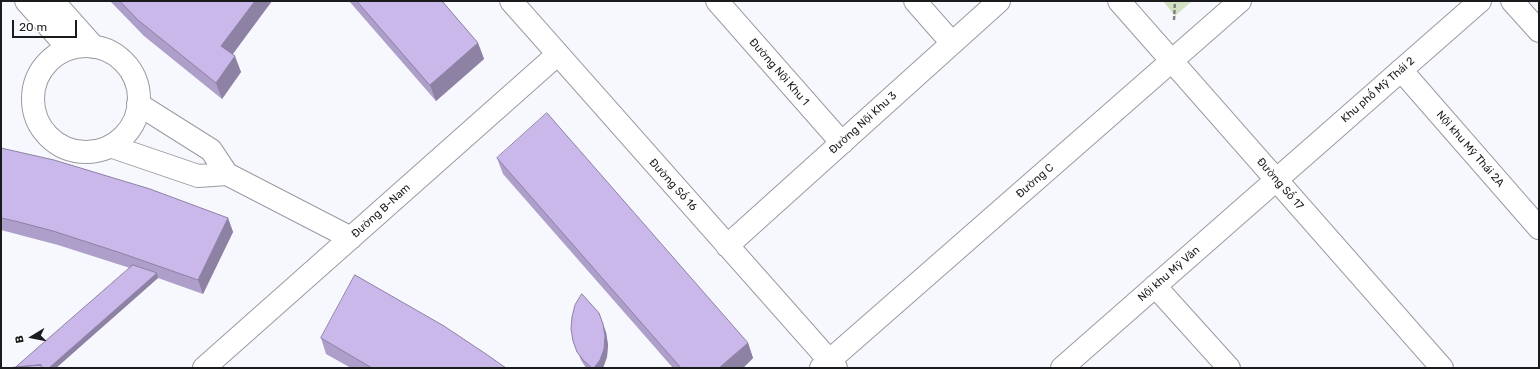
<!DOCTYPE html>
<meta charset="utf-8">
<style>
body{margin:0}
#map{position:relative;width:1540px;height:369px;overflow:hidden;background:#f7f8fd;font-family:Rubik,sans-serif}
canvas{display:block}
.frame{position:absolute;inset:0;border:2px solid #1a1b1c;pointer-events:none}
.north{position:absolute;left:12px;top:317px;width:40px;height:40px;-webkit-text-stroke:3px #fff;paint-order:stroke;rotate:260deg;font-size:11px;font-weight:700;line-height:16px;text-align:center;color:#1a1b1c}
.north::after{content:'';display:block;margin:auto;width:14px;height:18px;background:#1a1b1c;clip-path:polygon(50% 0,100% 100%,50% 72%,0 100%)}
.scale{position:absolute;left:12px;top:20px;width:65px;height:18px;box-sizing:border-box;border:2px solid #1a1b1c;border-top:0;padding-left:5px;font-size:12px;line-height:14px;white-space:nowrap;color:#1a1b1c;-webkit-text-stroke:3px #fff;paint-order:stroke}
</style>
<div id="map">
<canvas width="1540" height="369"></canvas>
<div class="frame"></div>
<div class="north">B</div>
<div class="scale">20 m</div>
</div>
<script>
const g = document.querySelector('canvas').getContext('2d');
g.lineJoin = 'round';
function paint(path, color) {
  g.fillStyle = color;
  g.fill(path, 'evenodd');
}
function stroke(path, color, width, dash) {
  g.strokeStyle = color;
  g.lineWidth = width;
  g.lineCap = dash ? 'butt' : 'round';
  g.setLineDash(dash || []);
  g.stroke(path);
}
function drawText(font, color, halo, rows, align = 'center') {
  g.font = font + ' Rubik,sans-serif';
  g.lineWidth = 3;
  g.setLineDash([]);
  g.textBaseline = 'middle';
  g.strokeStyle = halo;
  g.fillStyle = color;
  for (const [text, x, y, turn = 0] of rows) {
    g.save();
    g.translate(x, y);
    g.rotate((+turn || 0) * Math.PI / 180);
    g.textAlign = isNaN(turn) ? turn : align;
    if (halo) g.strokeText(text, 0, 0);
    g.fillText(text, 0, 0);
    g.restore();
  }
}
paint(new Path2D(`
 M1163 1H1192L1175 16Z`), '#d2e1c0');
const minor = new Path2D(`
 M26 1 69 49
 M53 1 94 47
 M511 1 836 368
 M717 1 842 143
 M915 1 952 43
 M1119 1 1442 368
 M1512 1 1539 31
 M33 99a53 53 0 1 1 106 0a53 53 0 1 1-106 0Z
 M1401 70 1539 228
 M138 104 211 150 227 174 351 238
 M110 146 198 176 227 174
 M727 246 999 1
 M1155 286 1229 368
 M204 368 558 54
 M821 368 1240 1
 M1062 368 1480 1`);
stroke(minor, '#9a9ba0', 24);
stroke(new Path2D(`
 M1174 20 1175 1`), '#818285', 2.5, [4, 2]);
stroke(minor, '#fff', 22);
paint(new Path2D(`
 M110 1H272L232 54 241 72 222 99 144 36Z
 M349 1H442L478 43 484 59 436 101Z
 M1 148 228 218 233 232 203 294 158 278 56 368H7L16 367 130 268 58 245 1 230Z
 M497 158 748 343 753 358 743 368H673L503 174Z
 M606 332 608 345 607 357 603 368H586L581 360 573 341Z
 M321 338 506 368H351L326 354Z`), '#ae9eca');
paint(new Path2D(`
 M255 1H272L227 62 221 46Z
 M478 43 484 59 436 101 430 85Z
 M235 56 241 72 222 99 216 83Z
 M228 218 233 232 203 294 198 280Z
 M157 273 158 278 56 368H49Z
 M599 313 606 332 608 345 607 357 603 368H594Z
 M748 343 753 358 743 368H719Z`), '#8d81a4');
const building = new Path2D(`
 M120 1H255L221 46 235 56 216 83 138 20Z
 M357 1H442L478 43 430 85Z
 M547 113 748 343 719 368H681L497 158Z
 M1 148 54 160 150 189 228 218 198 280 121 253 53 231 15 221 1 218Z
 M133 265 157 273 49 368H42L41 365 16 367Z
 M355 275 444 326 486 354 506 368H372L321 338Z
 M582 294 599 313 603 324 605 336 604 349 600 360 594 368H592L584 361 577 352 573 341 571 329 572 317 575 305Z
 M41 365 42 368H7Z`);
paint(building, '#cab8eb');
stroke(building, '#8d81a4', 1);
drawText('11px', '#1a1b1c', '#fff', [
 ["Đường Nội Khu 1",779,72,49],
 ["Khu phố Mỹ Thái 2",1378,90,-41],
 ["Đường Nội Khu 3",863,123,-42],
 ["Nội khu Mỹ Thái 2A",1470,149,49],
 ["Đường C",1035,181,-41],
 ["Đường Số 17",1280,184,49],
 ["Đường Số 16",673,185,48],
 ["Đường B-Nam",381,211,-42],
 ["Nội khu Mỹ Văn",1169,274,-41]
]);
</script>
